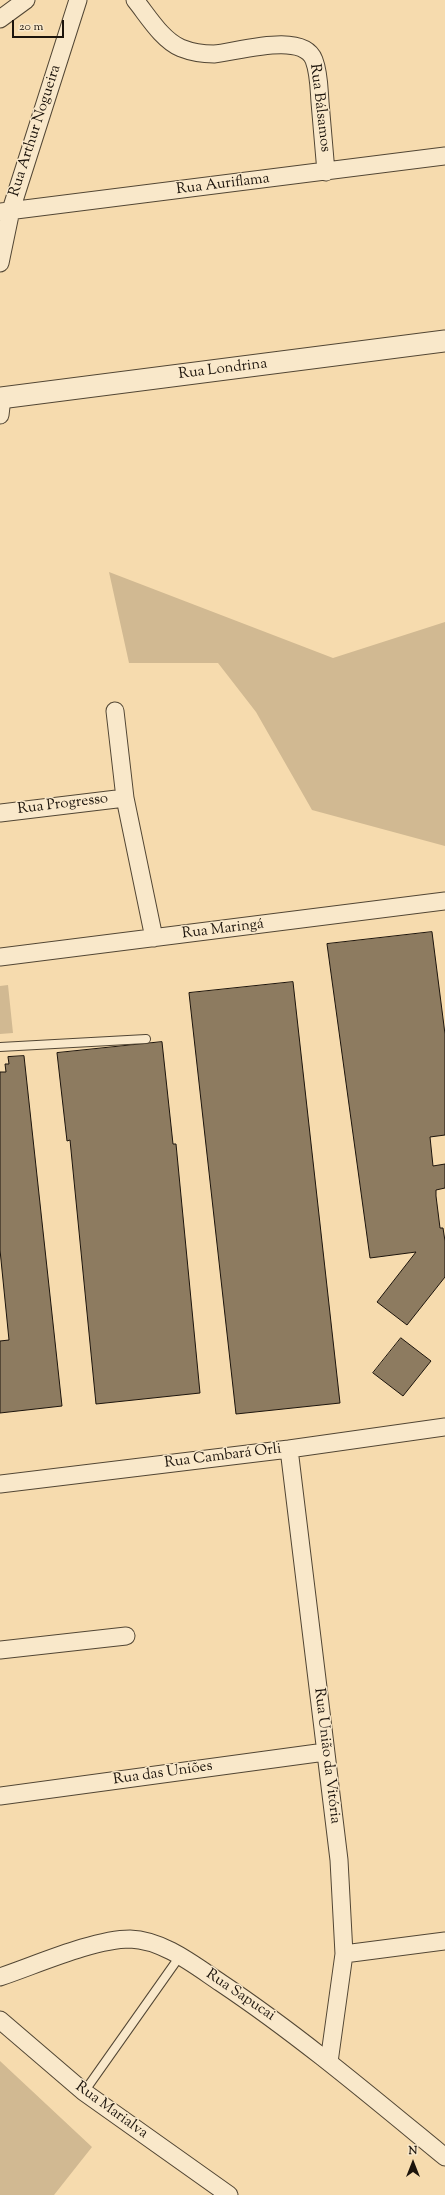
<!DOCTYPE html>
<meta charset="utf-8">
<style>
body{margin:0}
#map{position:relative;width:445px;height:2195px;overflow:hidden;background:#f6dbae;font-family:"Sorts Mill Goudy",serif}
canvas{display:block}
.north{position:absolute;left:393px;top:2143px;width:40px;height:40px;-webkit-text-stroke:3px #f9e8ca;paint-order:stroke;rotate:0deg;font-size:11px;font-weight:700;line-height:16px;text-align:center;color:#1c140c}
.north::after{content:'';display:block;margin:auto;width:14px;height:18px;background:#1c140c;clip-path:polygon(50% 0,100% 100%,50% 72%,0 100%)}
.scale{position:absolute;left:12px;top:20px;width:52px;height:18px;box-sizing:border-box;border:2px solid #1c140c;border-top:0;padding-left:5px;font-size:12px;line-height:14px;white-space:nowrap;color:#1c140c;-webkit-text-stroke:3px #f9e8ca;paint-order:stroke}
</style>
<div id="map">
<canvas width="445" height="2195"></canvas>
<div class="north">N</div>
<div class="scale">20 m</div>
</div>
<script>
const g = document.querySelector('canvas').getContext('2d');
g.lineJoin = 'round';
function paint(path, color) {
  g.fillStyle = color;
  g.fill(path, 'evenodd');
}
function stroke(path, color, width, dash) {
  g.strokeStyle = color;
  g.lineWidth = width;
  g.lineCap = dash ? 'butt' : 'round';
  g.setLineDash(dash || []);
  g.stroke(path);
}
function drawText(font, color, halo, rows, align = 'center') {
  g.font = font + ' "Sorts Mill Goudy",serif';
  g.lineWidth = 3;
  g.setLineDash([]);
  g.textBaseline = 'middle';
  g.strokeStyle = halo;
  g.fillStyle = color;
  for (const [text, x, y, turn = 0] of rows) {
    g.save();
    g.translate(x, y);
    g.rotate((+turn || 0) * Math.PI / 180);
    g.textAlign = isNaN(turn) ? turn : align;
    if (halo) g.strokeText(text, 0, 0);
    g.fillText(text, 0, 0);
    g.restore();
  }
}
paint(new Path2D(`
 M109 572 333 658 445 622V846L312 810 256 712 218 663H129Z
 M8 985 13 1033 0 1034V986Z
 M0 2061 92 2147 54 2195H0Z`), '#d1b992');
const building = new Path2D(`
 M432 932 445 1034V1135L430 1137 433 1166 445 1164V1188L436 1190V1196L440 1228H443L445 1241V1277L407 1325 377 1302 416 1252 370 1258 327 944Z
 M293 982 340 1403 236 1414 189 993Z
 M162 1042 173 1144H176L200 1393 96 1404 70 1140 67 1141 57 1053Z
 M24 1056 62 1406 0 1413V1341L9 1340 0 1250V1072H6L5 1064H9L8 1057Z
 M401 1338 431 1361 403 1396 373 1373Z`);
paint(building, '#8d7b60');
stroke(building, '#1c140c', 1);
const service = new Path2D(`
 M0 1047 146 1039
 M84 2092 180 1956`);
const minor = new Path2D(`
 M135 0C148 16 162 40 181 48 191 52 203 54 214 54 237 52 303 31 314 60 319 73 319 88 320 102 322 125 324 149 326 172
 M0 19 26 0
 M0 212 445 156
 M0 263 11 210 78 0
 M0 415 2 398
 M115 711 125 798 154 938
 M0 813 125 798
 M0 957 445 901
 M289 1449 339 1860 344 1954 329 2062
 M0 1484 289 1449 445 1427
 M0 1650 126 1636
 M0 1796 325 1752
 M344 1954 445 1941
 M0 1977C36 1965 94 1939 130 1939 163 1940 194 1965 221 1983 300 2036 372 2097 445 2157
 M0 2020 84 2092 229 2195`);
const tertiary = new Path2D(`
 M0 398 445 341`);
stroke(service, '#524634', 10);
stroke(minor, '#524634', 19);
stroke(tertiary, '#524634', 23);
stroke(service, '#f9e8ca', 8);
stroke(minor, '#f9e8ca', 17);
stroke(tertiary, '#f9e8ca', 21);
drawText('15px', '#1c140c', '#f9e8ca', [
 ["Rua Bálsamos",319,108,83],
 ["Rua Arthur Nogueira",36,131,-72],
 ["Rua Auriflama",223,185,-7],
 ["Rua Londrina",223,370,-7],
 ["Rua Progresso",63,805,-7],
 ["Rua Maringá",223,930,-7],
 ["Rua Cambará Orli",223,1457,-7],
 ["Rua União da Vitória",326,1756,83],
 ["Rua das Uniões",163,1774,-8],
 ["Rua Sapucai",240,1996,34],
 ["Rua Marialva",111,2111,36]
]);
</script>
